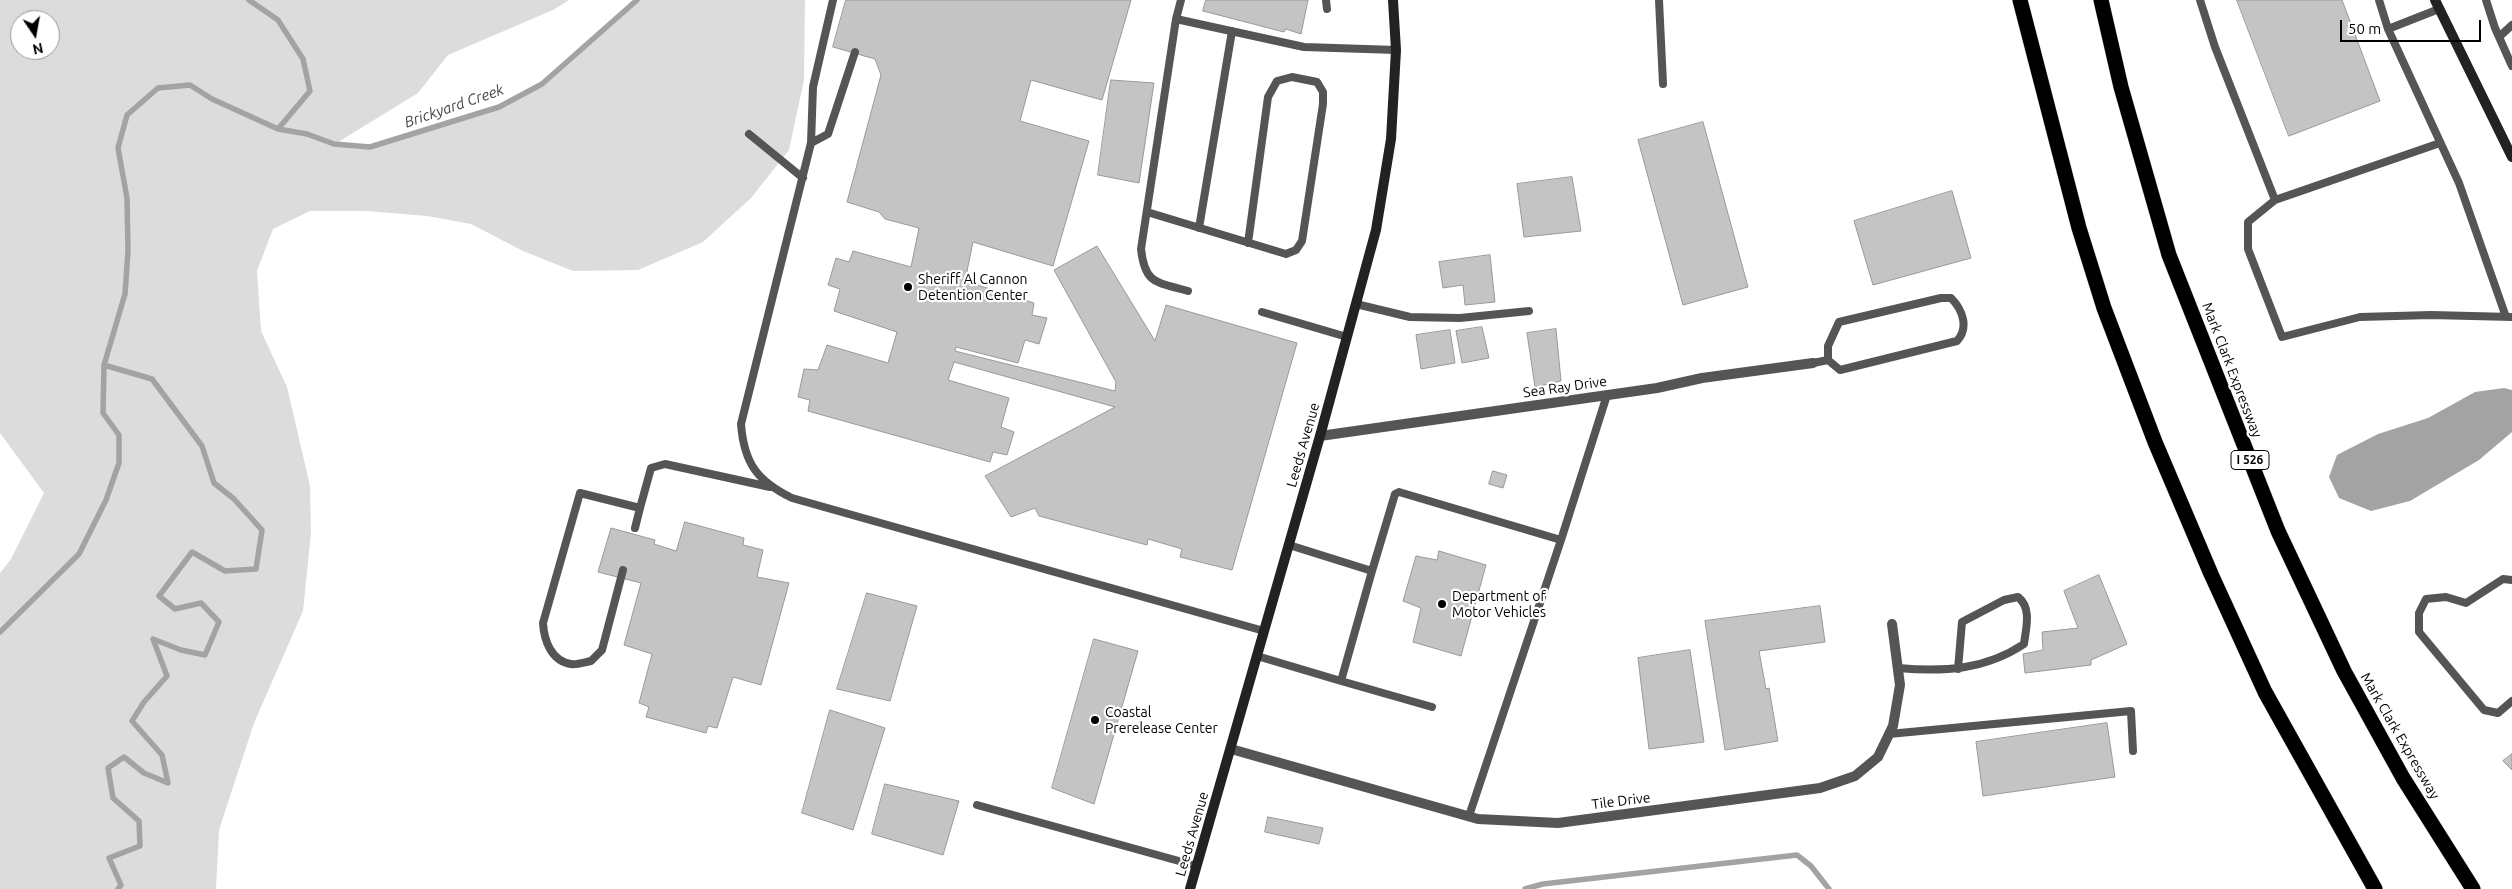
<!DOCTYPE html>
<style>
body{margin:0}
#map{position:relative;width:2512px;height:889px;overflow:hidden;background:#fff;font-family:Ubuntu,sans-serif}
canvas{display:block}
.north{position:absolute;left:10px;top:10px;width:50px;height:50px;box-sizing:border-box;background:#fff;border:1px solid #999;border-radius:50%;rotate:168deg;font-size:14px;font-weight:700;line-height:20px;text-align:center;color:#000}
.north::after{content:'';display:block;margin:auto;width:18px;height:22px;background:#000;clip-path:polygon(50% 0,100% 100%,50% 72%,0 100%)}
.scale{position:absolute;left:2340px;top:20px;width:141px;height:22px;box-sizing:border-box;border:2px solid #000;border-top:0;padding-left:6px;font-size:15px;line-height:18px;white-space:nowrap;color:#000;-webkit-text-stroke:4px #fff;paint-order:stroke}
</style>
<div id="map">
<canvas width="2512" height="889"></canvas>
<div class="north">N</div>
<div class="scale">50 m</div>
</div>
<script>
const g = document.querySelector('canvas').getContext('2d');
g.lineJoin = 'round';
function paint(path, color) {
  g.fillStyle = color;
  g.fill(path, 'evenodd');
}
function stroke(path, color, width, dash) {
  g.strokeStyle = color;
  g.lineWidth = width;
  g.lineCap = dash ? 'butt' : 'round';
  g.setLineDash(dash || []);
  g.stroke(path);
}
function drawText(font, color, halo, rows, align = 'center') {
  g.font = font + ' Ubuntu,sans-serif';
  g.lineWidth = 4.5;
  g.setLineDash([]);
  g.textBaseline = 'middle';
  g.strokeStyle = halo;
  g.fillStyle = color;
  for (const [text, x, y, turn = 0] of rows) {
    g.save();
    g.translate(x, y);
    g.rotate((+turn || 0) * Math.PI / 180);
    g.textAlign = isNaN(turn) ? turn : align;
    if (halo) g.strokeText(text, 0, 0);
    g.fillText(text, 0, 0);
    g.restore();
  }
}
paint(new Path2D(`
 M0 0H569L553 10 448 55 418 93 335 144 370 147 427 131 499 107 542 84 637 0H805L804 80 789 150 751 198 703 242 638 270 573 271 523 251 471 224 427 216 366 211H310L273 229 257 271 261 331 287 387 310 486 311 533 303 611 254 723 219 830 216 889H0V573L11 559 44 493 0 433ZM20 20H50V50H20Z`), '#dcdcdc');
paint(new Path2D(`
 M2504 388 2512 390V432L2479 460 2410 501 2371 511 2339 498 2329 477 2337 455 2378 434 2428 418 2475 392Z`), '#a3a3a3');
stroke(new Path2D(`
 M278 129 307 134 334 144 370 147 499 107 542 84 637 0
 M104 365 152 379 202 446 214 483 234 499 262 530 256 569 225 571 192 552 159 596 175 609 201 603 219 622 205 655 181 650 153 639 167 676 144 702 132 721 162 755 168 783 144 773 124 757 108 768 113 798 139 821 140 846 109 858 121 885 118 889
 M0 632 79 554 106 500 119 463V435L103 413 104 365 125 294 128 251 127 198 118 148 127 115 158 88 190 85 212 99 278 129 310 91 303 59 278 20 249 0
 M1525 889 1543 884 1797 855 1811 866 1829 889`), '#a3a3a3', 5.5);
const building = new Path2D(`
 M846 0H1131L1102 100 1031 80 1020 121 1089 141 1053 266 973 242 965 281 1034 303 1032 315 1047 318 1039 344 1025 340 1018 363 956 347 955 351 1115 391 1116 382 1054 270 1097 246 1155 341 1166 305 1297 343 1232 570 1180 557 1182 549 1148 539 1147 545 1039 516 1035 508 1011 517 985 476 1115 407 954 362 948 380 1009 398 1001 427 1014 432 1007 455 993 452 990 462 808 411 810 400 798 397 804 369 818 370 827 345 888 363 897 332 834 311 840 289 828 285 836 258 849 262 853 251 911 267 919 228 885 219 879 212 847 202 881 75 875 59 833 47Z
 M1206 0H1308L1301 34 1286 29 1284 32 1203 11Z
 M2237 0H2342L2380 101 2289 136Z
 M1111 80 1154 83 1139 183 1098 175Z
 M1703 122 1748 287 1683 305 1638 140Z
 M1572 177 1581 231 1524 237 1517 184Z
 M1952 191 1971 258 1873 285 1854 221Z
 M1490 255 1495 302 1465 305 1463 285 1443 288 1439 262Z
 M1482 327 1489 358 1462 363 1456 331Z
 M1556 329 1561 381 1535 387 1527 333Z
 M1450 330 1455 363 1421 369 1416 335Z
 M1493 471 1507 475 1503 488 1489 484Z
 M685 522 744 538 743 545 763 550 757 577 789 583 761 685 733 677 717 728 708 726 706 733 646 717 649 707 639 703 652 654 624 645 641 583 598 572 611 528 655 540 654 544 676 551Z
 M1439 551 1486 565 1461 656 1413 642 1421 608 1403 601 1416 556 1437 560Z
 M2099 575 2127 644 2091 660V665L2025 673 2023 654 2043 650 2042 632 2078 628 2064 591Z
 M867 593 917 606 890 701 837 689Z
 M1820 606 1825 642 1759 651 1766 689 1769 688 1778 741 1725 750 1705 621Z
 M1094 639 1138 651 1094 804 1052 788Z
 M1690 650 1704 742 1649 749 1638 658Z
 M830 710 885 728 853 830 802 813Z
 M2107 723 2115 777 1983 796 1976 742Z
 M2512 754V770L2503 761Z
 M885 784 959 801 943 855 872 834Z
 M1268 817 1323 828 1319 844 1265 832Z`);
paint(building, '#c4c4c4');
stroke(building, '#999', 1);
const highway = new Path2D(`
 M2020 0 2079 228 2104 308 2155 442 2211 574 2265 692 2375 889
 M2101 0 2121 87 2169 255 2278 531 2344 671 2403 778 2473 889`);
stroke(highway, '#dbdbdb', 16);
stroke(new Path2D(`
 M833 0 813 87 811 143 741 424C744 463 757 481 792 498L1264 631
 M1181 0 1176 19 1304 47 1396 50
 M1326 0 1327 9
 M1659 0 1663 84
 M2200 0 2215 47 2275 200 2248 222V249L2282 337 2360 317 2431 315 2512 317
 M2379 0 2388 29 2439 9
 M2486 0 2495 28 2512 66
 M1176 19 1141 249C1145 285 1157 282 1188 291
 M2388 29 2459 183 2506 317
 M2499 37 2512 25
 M749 134 803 178
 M811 143 828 134 855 52
 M2275 200 2440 143
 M1147 212 1286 254 1296 250 1302 241 1323 104V92L1317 82 1292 77 1277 81 1268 97 1248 243
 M1199 228 1232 31
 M1356 304 1410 317 1460 318 1529 311
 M1262 312 1347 337
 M1813 363 1828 360V346L1839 322 1941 298H1951C1963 310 1969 328 1957 341L1840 370 1828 360
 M635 528 640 508
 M1561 540 1607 395
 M1289 545 1372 571 1395 494 1399 492 1561 540 1469 816
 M623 570 602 650 591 661C585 662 577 665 571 664 551 661 544 640 543 623L580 493 640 508 651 468 665 464 770 487
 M2512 580 2503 579 2466 603 2446 597 2426 599 2419 613V632L2484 710 2498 713 2512 701
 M1257 656 1341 681 1372 571
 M1898 668C1944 672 1985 670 2024 644 2026 628 2032 608 2018 597L2004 600 1962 622 1958 669
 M1341 681 1432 707
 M1889 734 2131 711 2133 751
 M977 805 1197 866`), '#555', 8);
stroke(new Path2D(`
 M1320 436 1657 388 1702 378 1813 363
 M1231 749 1478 819 1558 823 1820 788 1855 776 1878 757 1893 726 1900 685 1892 624`), '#555', 10);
stroke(new Path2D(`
 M2435 0 2512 157
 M1190 889 1320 436 1376 230 1391 139 1396 50 1393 0`), '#222', 10);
stroke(highway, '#000', 15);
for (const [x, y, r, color] of [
 [908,287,5,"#000"],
 [1442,604,5,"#000"],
 [1095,720,5,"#000"]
]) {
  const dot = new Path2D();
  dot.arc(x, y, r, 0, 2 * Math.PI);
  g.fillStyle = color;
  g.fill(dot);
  stroke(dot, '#fff', 2);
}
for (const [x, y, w] of [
 [2250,460,38]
]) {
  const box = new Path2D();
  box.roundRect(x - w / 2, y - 9.5, w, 19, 4);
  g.fillStyle = '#fff';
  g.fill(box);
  stroke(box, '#000', 1);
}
drawText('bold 12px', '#000', null, [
 ["I 526",2250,460]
]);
drawText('14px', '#000', '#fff', [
 ["Sheriff Al Cannon",918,279],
 ["Detention Center",918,295],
 ["Department of",1452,596],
 ["Motor Vehicles",1452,612],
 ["Coastal",1105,712],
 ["Prerelease Center",1105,728]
], 'left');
drawText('14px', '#000', '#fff', [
 ["Mark Clark Expressway",2232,370,69],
 ["Sea Ray Drive",1565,387,-8],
 ["Leeds Avenue",1303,445,-74],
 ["Mark Clark Expressway",2400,736,60],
 ["Tile Drive",1621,801,-7],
 ["Leeds Avenue",1192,834,-74]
]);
drawText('italic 15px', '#444', '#fff', [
 ["Brickyard Creek",454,106,-19]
]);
</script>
